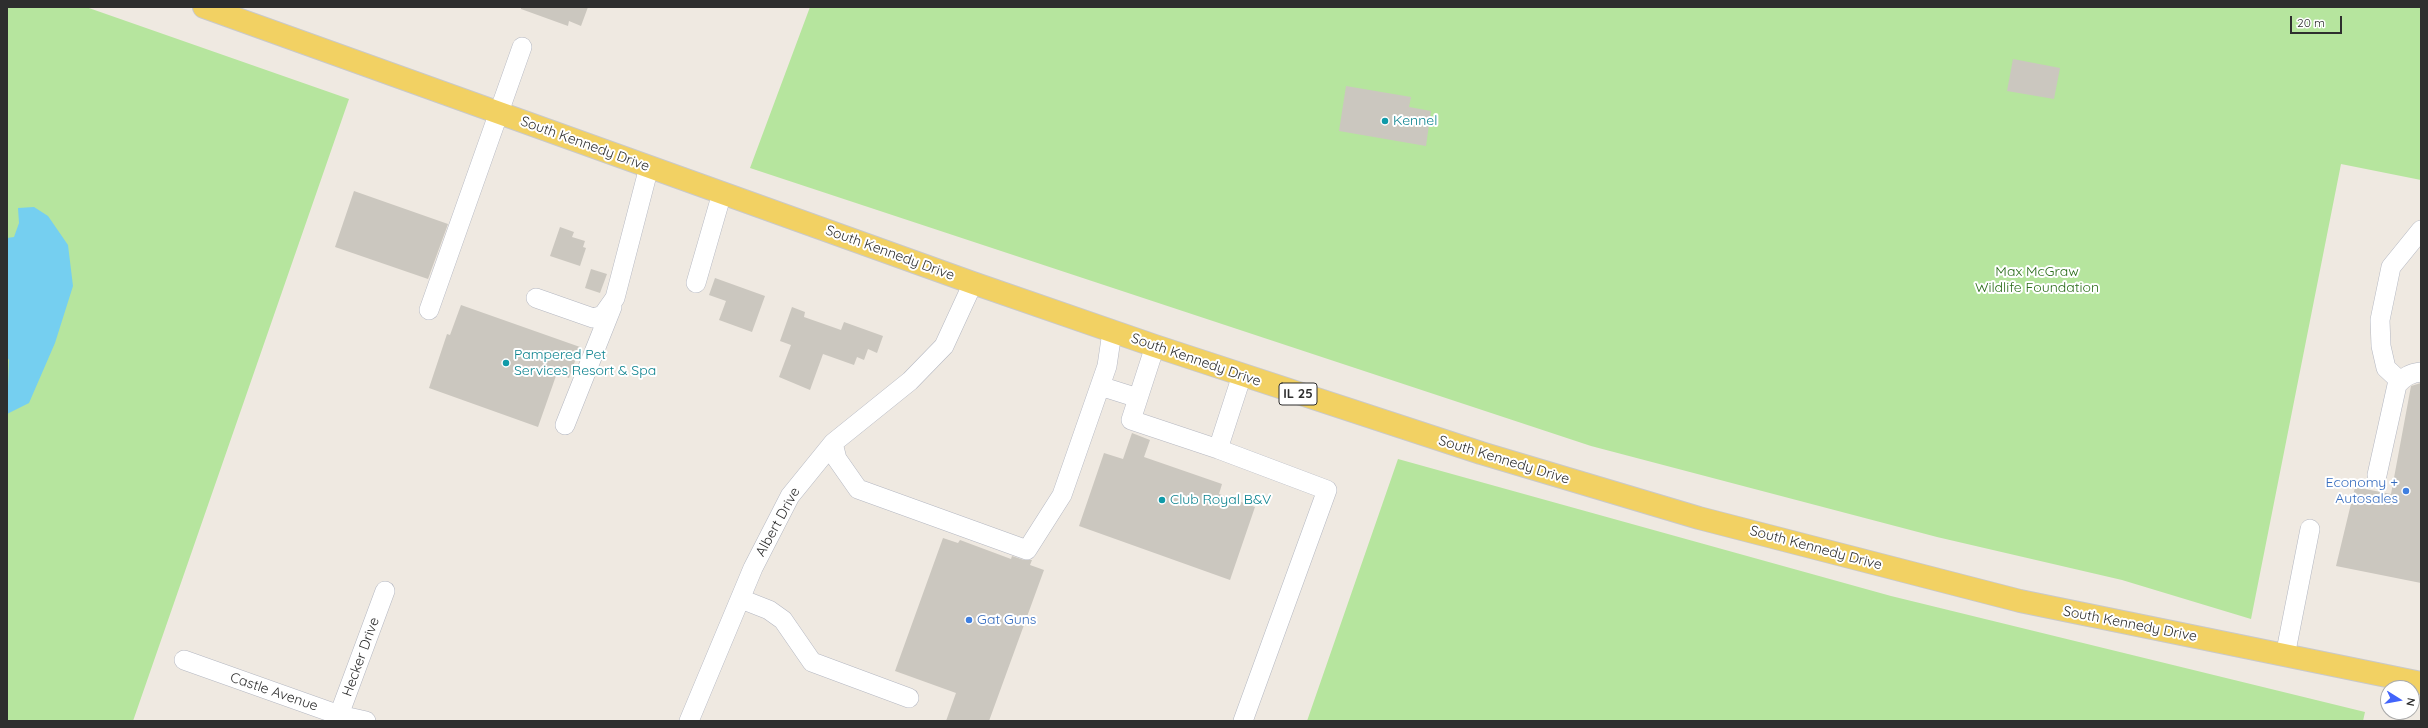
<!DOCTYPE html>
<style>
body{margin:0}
#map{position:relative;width:2428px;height:728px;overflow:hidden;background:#efe9e1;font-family:Quicksand,sans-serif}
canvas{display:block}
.frame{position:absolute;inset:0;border:8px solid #2e2e2e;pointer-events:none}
.north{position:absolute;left:2380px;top:680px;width:40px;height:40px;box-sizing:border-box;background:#fff;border:1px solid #ababab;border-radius:50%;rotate:101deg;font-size:11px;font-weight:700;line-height:16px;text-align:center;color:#2e2e2e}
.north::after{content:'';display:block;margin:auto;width:14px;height:18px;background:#4264fb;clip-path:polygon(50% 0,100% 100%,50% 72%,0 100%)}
.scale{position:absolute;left:2290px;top:16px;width:52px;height:18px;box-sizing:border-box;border:2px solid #2e2e2e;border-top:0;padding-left:5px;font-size:12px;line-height:14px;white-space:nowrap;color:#2e2e2e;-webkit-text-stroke:3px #fff;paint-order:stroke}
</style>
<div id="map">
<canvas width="2428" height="728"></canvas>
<div class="frame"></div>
<div class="north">N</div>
<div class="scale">20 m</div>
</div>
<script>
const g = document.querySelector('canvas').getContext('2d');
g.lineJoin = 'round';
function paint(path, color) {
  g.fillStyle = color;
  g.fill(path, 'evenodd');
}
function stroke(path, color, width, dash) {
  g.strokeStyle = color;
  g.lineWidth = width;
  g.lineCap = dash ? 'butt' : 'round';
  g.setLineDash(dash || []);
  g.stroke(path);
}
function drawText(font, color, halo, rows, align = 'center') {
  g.font = font + ' Quicksand,sans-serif';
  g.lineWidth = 4;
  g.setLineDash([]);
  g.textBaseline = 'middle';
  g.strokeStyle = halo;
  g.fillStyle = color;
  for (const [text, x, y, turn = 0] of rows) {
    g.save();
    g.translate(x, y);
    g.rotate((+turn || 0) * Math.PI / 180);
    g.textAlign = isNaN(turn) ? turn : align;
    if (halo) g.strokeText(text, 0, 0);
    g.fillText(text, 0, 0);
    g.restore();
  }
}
paint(new Path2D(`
 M7 7H86L349 99 133 721H7Z
 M810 7H2421V180L2341 164 2251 619 2122 580 1937 537 1591 446 750 168Z
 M1398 459 1891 596 2365 712 2363 721H1307Z`), '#b6e59e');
paint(new Path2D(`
 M34 207 48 216 68 245 73 286 55 343 29 403 7 414 9 360 7 357V238L14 237 19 223 18 208Z`), '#75cff0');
paint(new Path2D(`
 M521 7H588L581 26 569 21 568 26 521 9Z
 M2013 59 2060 68 2054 99 2007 91Z
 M1346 86 1411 97 1409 107 1431 111 1426 146 1339 131Z
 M354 191 448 224 428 279 335 247Z
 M560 227 574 232 572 237 585 241 583 247 586 248 580 266 550 256Z
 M591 269 607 274 600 293 585 288Z
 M715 278 765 296 752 332 719 320 726 301 709 295Z
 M461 305 580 347 569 378 557 373 538 427 429 388 447 334 450 335Z
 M792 307 805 312 804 317 841 330 844 322 883 336 877 353 868 349 864 360 857 357 854 365 823 354 810 390 779 377 791 345 780 341Z
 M2421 383V583L2336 566 2355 487 2391 494 2411 386Z
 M1132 433 1150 440 1144 457 1222 484 1219 494 1255 507 1230 580 1079 526 1104 453 1123 459Z
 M943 538 958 543 960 540 1011 559 1012 556 1024 560H1032L1030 565 1044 570 989 721H946L956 693 895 671Z`), '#cbc7bf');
const minor = new Path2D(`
 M696 283 722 193
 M536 298 593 318 603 315 615 298 649 167
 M429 310 522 47
 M1155 346 1131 420 1218 449 1242 375
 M2400 381 2386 368 2381 346 2380 320 2391 267 2421 230
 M1100 386 1138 398
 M565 425 612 307
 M833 443 837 459 858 489 1027 550 1062 495 1107 366 1112 332
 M1218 449 1327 490 1243 721
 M2377 475 2397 385C2404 377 2410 373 2421 372
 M741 599 769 610 783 620 812 662 909 698
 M2285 656 2310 529
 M184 660 339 715 366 721
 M334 721 339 715 385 591
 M689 721 753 568 790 496 833 443 910 381 944 346 973 283`);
const major = new Path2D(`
 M204 7 973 283 1155 346 1481 453 1699 518 2020 601 2421 683`);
stroke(minor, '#b4b7c1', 20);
stroke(major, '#c9c9c9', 24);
stroke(minor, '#fff', 19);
stroke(major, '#f2d163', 22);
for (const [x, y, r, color] of [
 [1385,121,4,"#0f9aa8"],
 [506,363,4,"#0f9aa8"],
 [2406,491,4,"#3f7fe0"],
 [1162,500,4,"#0f9aa8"],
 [969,620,4,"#3f7fe0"]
]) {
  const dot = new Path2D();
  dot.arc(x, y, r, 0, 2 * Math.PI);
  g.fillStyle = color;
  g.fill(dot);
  stroke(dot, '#fff', 1.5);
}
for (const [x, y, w] of [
 [1298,394,38]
]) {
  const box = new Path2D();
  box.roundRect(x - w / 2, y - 11, w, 22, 3);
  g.fillStyle = '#fff';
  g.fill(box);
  stroke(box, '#2e2e2e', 1);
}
drawText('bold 13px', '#2e2e2e', null, [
 ["IL 25",1298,394]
]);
drawText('14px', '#0d838f', '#fff', [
 ["Kennel",1393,121],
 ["Pampered Pet",514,355],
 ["Services Resort & Spa",514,371],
 ["Club Royal B&V",1170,500]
], 'left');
drawText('14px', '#2e2e2e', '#fff', [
 ["South Kennedy Drive",585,144,20],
 ["South Kennedy Drive",890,253,20],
 ["South Kennedy Drive",1196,360,19],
 ["South Kennedy Drive",1504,460,17],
 ["Albert Drive",778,522,-61],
 ["South Kennedy Drive",1816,548,15],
 ["South Kennedy Drive",2130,624,11],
 ["Hecker Drive",361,657,-70],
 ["Castle Avenue",274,692,19]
]);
drawText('14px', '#2c6e1b', '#fff', [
 ["Max McGraw",2037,272],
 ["Wildlife Foundation",2037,288]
]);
drawText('14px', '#366cbe', '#fff', [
 ["Economy +",2398,483],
 ["Autosales",2398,499],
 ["Gat Guns",977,620,"left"]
], 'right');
</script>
